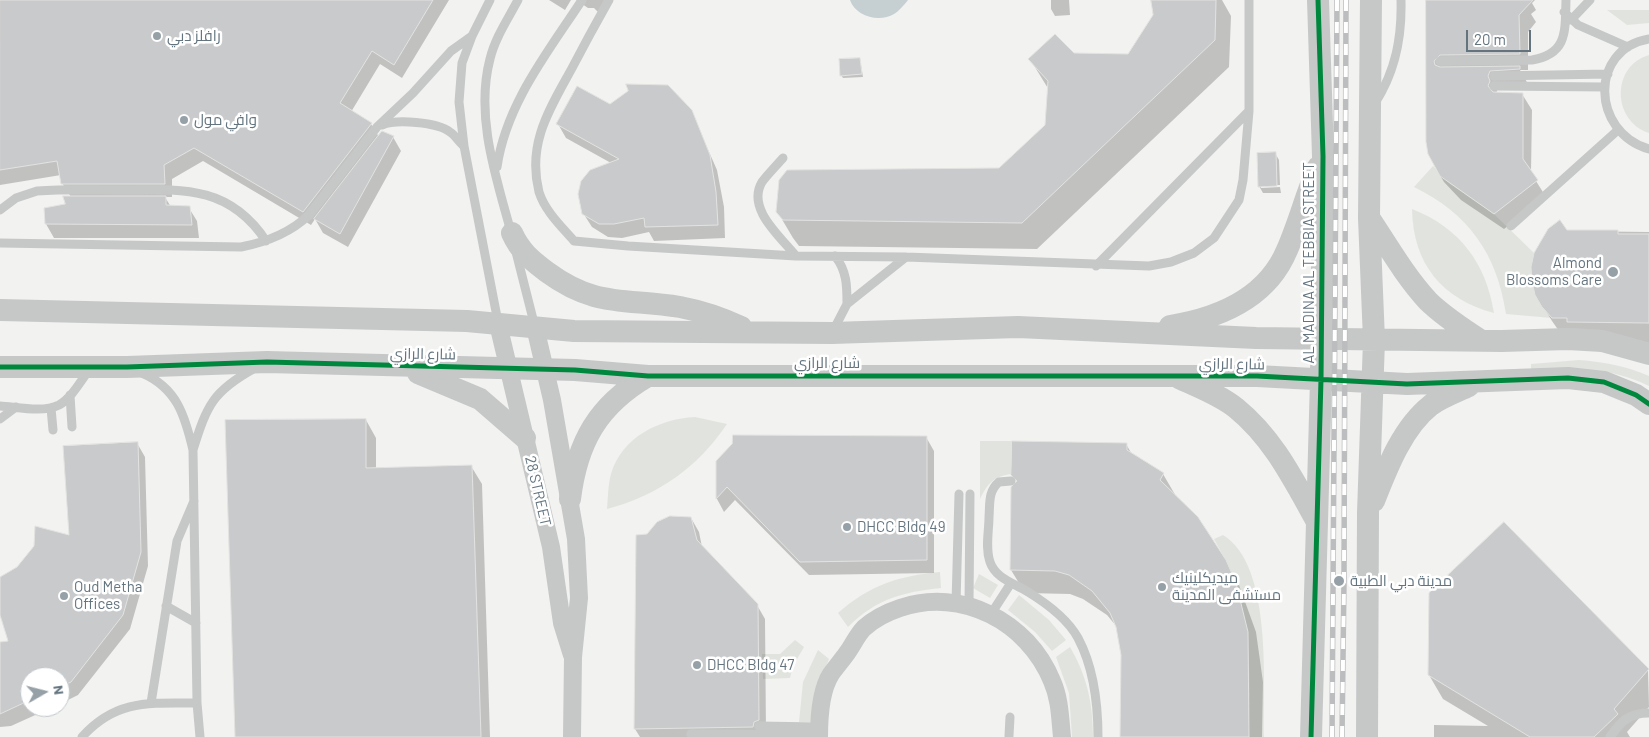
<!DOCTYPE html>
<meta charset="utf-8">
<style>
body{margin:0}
#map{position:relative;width:1649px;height:737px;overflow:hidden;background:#f2f2f0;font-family:Barlow,sans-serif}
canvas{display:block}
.north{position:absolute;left:20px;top:667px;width:50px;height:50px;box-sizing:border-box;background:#fff;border:1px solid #c1c7cc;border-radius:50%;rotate:82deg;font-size:14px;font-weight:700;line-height:20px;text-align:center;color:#63747f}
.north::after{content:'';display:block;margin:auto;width:18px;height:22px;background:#95a0a7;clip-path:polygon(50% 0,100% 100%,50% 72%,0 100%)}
.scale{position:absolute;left:1466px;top:30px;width:65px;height:22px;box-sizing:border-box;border:2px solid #63747f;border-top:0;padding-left:6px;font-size:15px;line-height:18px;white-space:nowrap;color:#63747f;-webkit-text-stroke:4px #fff;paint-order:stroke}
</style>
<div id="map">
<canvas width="1649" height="737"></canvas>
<div class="north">N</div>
<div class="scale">20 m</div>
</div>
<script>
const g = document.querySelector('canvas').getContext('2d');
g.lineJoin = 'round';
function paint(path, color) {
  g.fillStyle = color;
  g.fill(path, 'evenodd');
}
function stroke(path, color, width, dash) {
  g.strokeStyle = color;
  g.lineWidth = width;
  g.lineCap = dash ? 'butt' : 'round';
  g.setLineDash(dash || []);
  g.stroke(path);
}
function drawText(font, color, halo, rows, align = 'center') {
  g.font = font + ' Barlow,Cairo,sans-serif';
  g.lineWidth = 5;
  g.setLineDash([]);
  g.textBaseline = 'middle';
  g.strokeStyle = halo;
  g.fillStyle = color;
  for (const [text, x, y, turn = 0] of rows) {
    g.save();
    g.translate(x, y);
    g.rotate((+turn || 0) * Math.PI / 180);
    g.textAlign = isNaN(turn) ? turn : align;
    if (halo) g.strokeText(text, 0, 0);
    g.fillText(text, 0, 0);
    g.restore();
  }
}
paint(new Path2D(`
 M1607 10H1649V23L1627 25Z
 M1649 55V133C1612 121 1611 66 1649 55Z
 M1433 166 1450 184 1494 214 1534 253C1528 279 1534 299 1552 318L1506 314C1497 254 1469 214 1414 187Z
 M1412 209C1460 228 1486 263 1494 313 1442 299 1413 264 1412 209Z
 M1579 360C1604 362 1626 366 1649 376V386C1607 366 1576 369 1531 372V364Z
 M695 417 727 424C697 468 659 495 607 509 608 498 608 485 611 474 622 437 659 419 695 417Z
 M980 441H1012L1011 474C993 477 988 483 980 499Z
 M1223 535C1273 565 1263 685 1264 737H1249C1250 660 1254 608 1214 539Z
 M940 572 941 588C903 592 876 599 848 627L838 613C870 585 898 576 940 572Z
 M979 574 998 585 990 598 973 588Z
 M1019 595 1049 620 1066 640 1052 651 1035 632 1008 610Z
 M795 640 804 647 793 666 790 678 763 679 762 654H780Z
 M1070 647C1087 676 1093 703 1093 737H1072L1069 693 1056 657Z
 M818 650 829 659 823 675 814 722H799L803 682Z`), '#e1e4de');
paint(new Path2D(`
 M850 0H908C904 5 899 11 894 14 879 23 855 16 850 0Z`), '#c6cfd1');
paint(new Path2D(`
 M0 0H449L402 78 380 64 351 112 371 124 379 137 385 132 393 137 401 151 348 247 323 233 315 219 311 225 203 161 172 179V197H165L171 207 189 208 197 221 199 238H54L46 224 66 205 71 197 62 183 61 175 0 185Z
 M549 0H571L565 10Z
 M576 0H609L600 14 594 8H588Z
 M1051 0H1069L1070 15 1055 16 1051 9Z
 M1152 0H1222L1231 16 1229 67 1037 249 799 246 793 238 777 211 999 169 1046 126 1049 90 1030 59 1074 54 1129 55 1154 16Z
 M1426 0H1535L1532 3 1536 10 1531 14 1536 22 1528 32V70H1520L1528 84 1499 87 1496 93 1522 94 1532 110 1531 173 1546 197 1504 229 1461 200 1444 182 1434 165 1427 142Z
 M860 59 863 77 843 78 841 75Z
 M610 106 691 111 717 170 724 207 725 238 654 241 649 232 622 238 608 237 592 227 583 213 611 163 566 138 558 124Z
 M1275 153 1279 160 1280 185H1261V188L1280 187 1281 193H1263L1259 186Z
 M1566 231 1649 232V349L1568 344 1552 321 1536 294Z
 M366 420 376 438V469L471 466 482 484 490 737H236Z
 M926 437 934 451V573L809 575 735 500 724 512 717 499V461Z
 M137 443 145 457 148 566 130 629 78 695 60 704V677H30V707H53L11 726 0 727V644L9 642 0 611V579L70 537Z
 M1126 444 1133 456 1163 474 1177 498 1225 561 1239 585 1256 632 1263 682 1262 737H1121L1122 655 1117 627 1107 615 1083 599 1070 594 1025 593 1011 570 1017 483 1013 475Z
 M691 518 699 532 702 547 757 605 765 619 766 733 761 737H640L635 729 648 535Z
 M1648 670 1649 707 1627 732 1630 737H1434V725L1488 726 1443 699 1429 675Z`), '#0003');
const building = new Path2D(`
 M0 0H433L394 65 372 51 340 103 372 123 303 212 194 148 164 165 165 184H61L57 161 0 170Z
 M1151 0H1216L1215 40 1022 223 783 220 776 212 779 180 787 170 999 168 1045 125 1048 81 1028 59 1055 34 1074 53 1128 54 1153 15Z
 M1426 0H1533L1519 15 1520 54 1440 55 1434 61 1435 65 1440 67 1520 66V69L1490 71 1488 76 1490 81 1488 86 1493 92 1523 93V159L1538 180 1494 214 1440 176 1428 154 1426 142Z
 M860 58 862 74 840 76 839 59Z
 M626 84 668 85 692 110 710 155 716 192 718 225 645 227 644 218 614 224H599L582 214 578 194 581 181 590 170 619 159 556 124 577 86 610 104 628 91Z
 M382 131 394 136 340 234 314 219Z
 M1276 152 1277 186 1258 187 1257 153Z
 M63 196H166V205L190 206 192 225 45 224 44 208 65 204Z
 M1560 220 1567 230H1618V234H1649V323L1567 322V318H1552L1542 307 1535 295 1532 281 1531 267 1534 253 1548 229Z
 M366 419V468L472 465 481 737H235L225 420Z
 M733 435 927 436V560L800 562 727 487 716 499V461L732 444Z
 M1012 441 1127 443V450L1164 473 1160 480 1198 517 1226 560 1236 583 1248 632 1249 737H1120L1121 655 1116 627 1110 613 1092 591 1069 575 1055 571 1010 570 1011 487 1017 481 1011 475Z
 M138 442 141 552 123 615 71 682 60 687V677H30V700L0 714V642L8 641 0 615V577L17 567 34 546 35 526 69 535 63 446Z
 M670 516 691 517 697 540 758 604 759 720 754 722 753 727 634 729 636 535 647 534 657 522Z
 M1504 522 1649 669 1614 709 1618 714 1594 737H1530L1428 675 1429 593Z`);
paint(building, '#c9cacb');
stroke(building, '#e2e2e0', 1);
stroke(new Path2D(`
 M490 0 472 36 462 63 459 102 464 146 498 322
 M609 0C596 23 583 47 571 70 549 110 527 144 539 192 545 211 561 226 574 241L628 246 796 256 906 257 1149 266 1171 262 1194 253 1214 238 1239 200 1243 180 1249 111V0
 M1564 12 1578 25 1628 47
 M1571 20 1590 0
 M1649 39C1589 49 1591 132 1649 149
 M1440 61 1532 60C1568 54 1565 31 1566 0
 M1494 76 1608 74
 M1494 86 1605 87
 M1375 103C1396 71 1402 37 1401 0
 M382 125C396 119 437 122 450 132 455 135 459 142 464 146
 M783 158C776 166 768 174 762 182 746 209 781 237 796 256
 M497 167C506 104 548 52 582 0
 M0 210 16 198 37 191C66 189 95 190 124 190 183 189 230 186 266 241
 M1511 226 1618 130
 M511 232C496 177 475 116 490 59 495 38 508 19 518 0
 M0 243 241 247C267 242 290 233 309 215L377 127 413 93 451 51 472 36
 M516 252 535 327
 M835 256C847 271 847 286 847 304
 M1096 266 1249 111
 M833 331 847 304 906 257
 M142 373C177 388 185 416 193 450L197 703 200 737
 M70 395 72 427
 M0 406C17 407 43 413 59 405 72 398 81 380 90 369
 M51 408 53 430
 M0 419 16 407
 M193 450C207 405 213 391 255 368
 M1011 481 999 482C988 491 990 504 989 517 989 531 985 548 990 562 996 579 1014 583 1028 592 1046 603 1067 618 1078 638 1094 668 1098 703 1098 737
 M956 603 959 494
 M969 605 970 494
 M166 606 196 623
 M991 614 1011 583
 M151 703 177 541 194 501
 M759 726 819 727
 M691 734 819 735
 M1009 736 1010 717
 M82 737C116 699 150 703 197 703
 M1610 737C1621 721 1629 713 1649 713`), '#c6c8c8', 9);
stroke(new Path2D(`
 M498 324 551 547 562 623 572 655
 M535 327 552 400 576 539 579 598 573 657 572 737
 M819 737C819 718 820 691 831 674 836 667 842 660 847 653 853 645 857 635 864 628 874 619 888 612 900 608 962 587 1028 622 1052 681 1060 699 1060 718 1062 737`), '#c6c8c8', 18);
stroke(new Path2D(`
 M1370 219C1388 246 1405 276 1428 301 1443 316 1462 328 1480 340
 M512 233C520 251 531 260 547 272 596 308 625 298 680 307 701 311 722 318 741 327
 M0 310 467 321 574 331 832 333 1018 327 1256 338 1502 341 1568 339 1602 341 1649 354
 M1170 326C1220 318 1267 298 1287 250 1299 223 1306 194 1318 167
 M0 367H127L267 362 575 370 648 376H1257L1407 384 1568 378 1604 382 1636 395 1649 404
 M418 373 480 399 525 438
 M1179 378C1198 387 1220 395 1236 408 1273 438 1293 479 1316 520
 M570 499C577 442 598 405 648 376
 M1374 501C1387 468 1402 428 1431 405 1442 397 1456 392 1469 386
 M1311 737 1321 379 1323 156 1318 0
 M1367 737 1368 513 1374 340 1369 218 1371 0`), '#c6c8c8', 22);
const rail = new Path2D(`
 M1332 737 1337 0
 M1342 737 1344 581 1346 0`);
stroke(rail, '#bcbdbe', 5.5);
stroke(rail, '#fff', 4, [11]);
stroke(new Path2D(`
 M0 367H127L267 362 575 370 648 376H1257L1407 384 1568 378 1604 382 1636 395 1649 404
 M1311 737 1321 379 1323 156 1318 0`), '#00873e', 5);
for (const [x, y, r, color] of [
 [157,36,5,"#95a0a7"],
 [184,120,5,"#95a0a7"],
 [1613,272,6,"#95a0a7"],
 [847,527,5,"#95a0a7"],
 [1339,581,6,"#95a0a7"],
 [1162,587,5,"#95a0a7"],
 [64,596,5,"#95a0a7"],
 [697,665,5,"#95a0a7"]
]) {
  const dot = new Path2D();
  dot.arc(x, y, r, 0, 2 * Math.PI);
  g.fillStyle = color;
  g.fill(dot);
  stroke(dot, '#fff', 2);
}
drawText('15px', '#63747f', '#fff', [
 ["رافلز دبي",167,36],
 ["وافي مول",194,120],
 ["Almond",1602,263,"right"],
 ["Blossoms Care",1602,280,"right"],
 ["DHCC Bldg 49",857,527],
 ["ميديكلينيك",1172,578],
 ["مستشفى المدينة",1172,595],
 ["مدينة دبي الطبية",1350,581],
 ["Oud Metha",74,587],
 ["Offices",74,604],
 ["DHCC Bldg 47",707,665]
], 'left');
drawText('15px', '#63747f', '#fff', [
 ["AL MADINA AL TEBBIA STREET",1309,263,-90],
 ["شارع الرازي",423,354,1],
 ["شارع الرازي",827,363],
 ["شارع الرازي",1232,364,1],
 ["28 STREET",538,491,77]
]);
</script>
